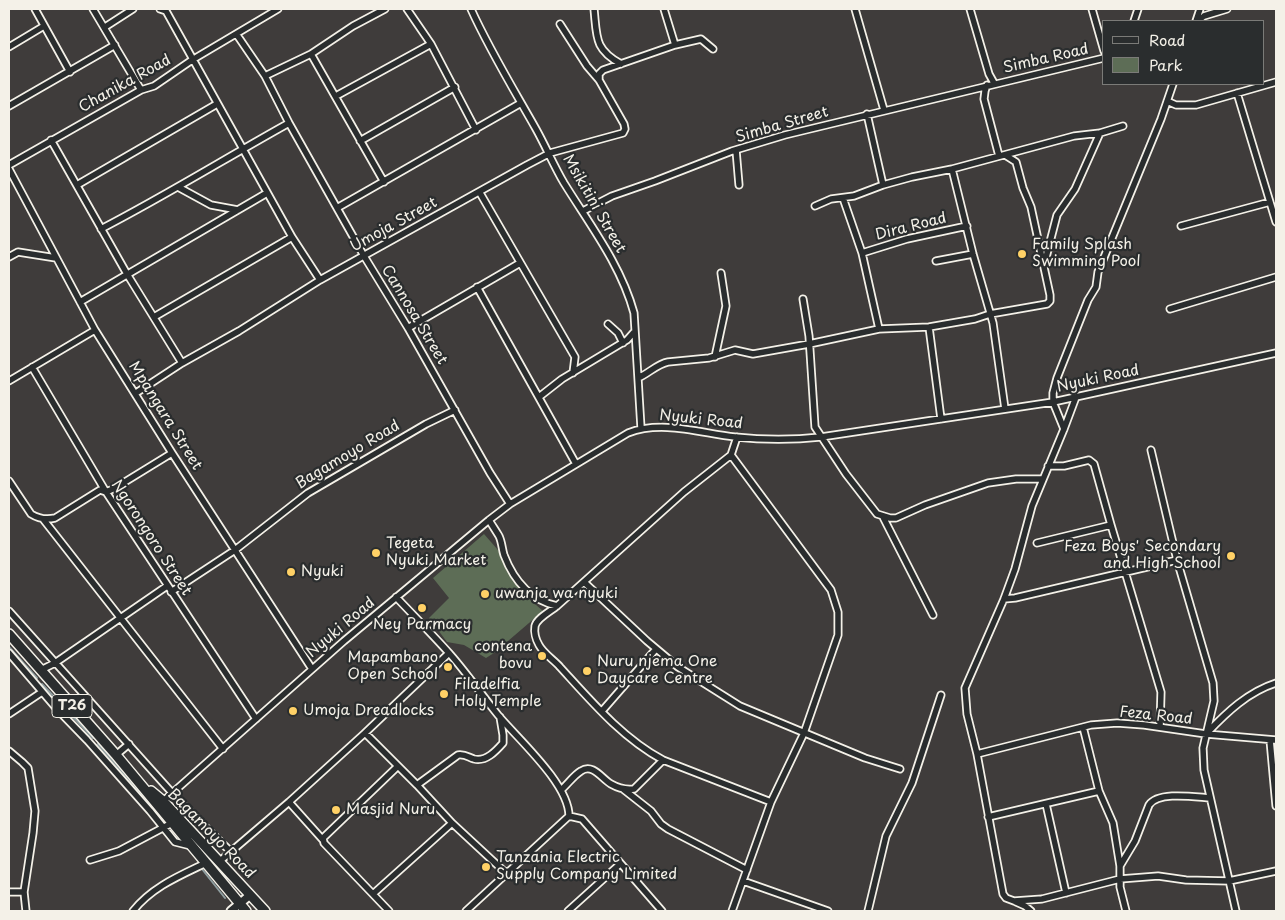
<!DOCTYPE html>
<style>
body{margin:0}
#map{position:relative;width:1285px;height:920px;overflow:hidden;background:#3f3c3b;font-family:"Playpen Sans",sans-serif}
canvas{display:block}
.frame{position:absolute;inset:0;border:10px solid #f4f1e8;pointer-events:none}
.legend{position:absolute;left:1102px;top:20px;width:162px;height:65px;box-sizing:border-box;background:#2a2d2e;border:1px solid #7b7b78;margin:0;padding:6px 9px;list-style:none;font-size:15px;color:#f4f1e8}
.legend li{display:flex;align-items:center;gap:10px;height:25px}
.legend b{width:25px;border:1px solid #7b7b78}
</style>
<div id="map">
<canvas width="1285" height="920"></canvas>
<div class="frame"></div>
<ul class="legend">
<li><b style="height:6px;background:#2a2d2e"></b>Road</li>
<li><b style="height:14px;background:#5d6d56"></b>Park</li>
</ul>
</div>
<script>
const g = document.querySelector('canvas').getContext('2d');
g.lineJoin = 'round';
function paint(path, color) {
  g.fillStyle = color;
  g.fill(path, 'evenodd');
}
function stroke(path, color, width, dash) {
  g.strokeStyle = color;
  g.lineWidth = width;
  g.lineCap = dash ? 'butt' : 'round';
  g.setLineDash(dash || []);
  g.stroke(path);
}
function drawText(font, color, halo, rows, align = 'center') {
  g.font = font + ' "Playpen Sans",sans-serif';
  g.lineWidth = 4.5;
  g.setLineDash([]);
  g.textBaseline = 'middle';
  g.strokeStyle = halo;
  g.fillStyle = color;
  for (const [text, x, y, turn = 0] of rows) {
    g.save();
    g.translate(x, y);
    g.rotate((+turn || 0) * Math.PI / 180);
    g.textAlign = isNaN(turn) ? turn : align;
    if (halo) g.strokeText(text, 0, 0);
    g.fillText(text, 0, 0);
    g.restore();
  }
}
paint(new Path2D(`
 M484 534 498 550 520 591 543 611 494 653 486 658 464 645 447 642 429 618 449 598 433 578Z`), '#5d6d56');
stroke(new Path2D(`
 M9 647 37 678
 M42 684 93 738
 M98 744 166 823
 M202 869 225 898`), '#8e9d9f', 2);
const minor = new Path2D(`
 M35 9 70 72
 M93 9 141 90
 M160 9 166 11 292 237 320 280
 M407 9 431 44 476 130
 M471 9C489 49 514 90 536 129 546 147 554 166 564 183 590 225 621 265 634 313L641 428
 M594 9C597 37 594 49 621 64
 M664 9 675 45
 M855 9 884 110
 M970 9 989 74 994 83
 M1092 9 1104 51
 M1134 21 1138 9
 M1196 21 1200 9
 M1198 21 1204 16 1227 9
 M105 27 133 9
 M237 35 265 76 289 123 364 256 408 328 490 473 510 504
 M9 47 44 26
 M311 54 384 182
 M265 76 311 54 353 26 385 9
 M599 80V74L603 70 675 45 701 39 713 49
 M987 85 985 91 984 99 999 156
 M1237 93 1276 222
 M336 96 431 44
 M1167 101 1176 105H1196L1276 82
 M9 106 115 45
 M867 114 883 185
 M51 140 127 274 182 363
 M360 141 455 87
 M736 150 739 185
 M9 165 141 90 154 86 192 60 278 9
 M9 169 95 330 172 453 312 669
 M952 169 973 254 993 323 1005 409
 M77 185 217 104
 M178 187 211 205 238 210
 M480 193 575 357 573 373
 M843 198 862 253 879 329
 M815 206 831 199 854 196 883 185 912 177 952 169 1074 136 1100 133 1123 126
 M337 208 521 103
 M583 211 612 196 655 181 732 151 785 135 1104 58
 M1181 226 1270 202
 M101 229C165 196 226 158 289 123
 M862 253 907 239 967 226
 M9 257 18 252 56 258
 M936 261 973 254
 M1044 265 1057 215 1075 189 1100 133
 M477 287 576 464
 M803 299 809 336 815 427 846 474 877 514 890 518H896L925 505 988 483 1016 479H1042
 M80 302 267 193
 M1170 309 1276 277
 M154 317 292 237
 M608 324 618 333 623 343
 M929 327 941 419
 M408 328 520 263
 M715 357 726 306 721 273
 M32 367 106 492 256 719
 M638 378C648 374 657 364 668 362L709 358 735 350 753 354 809 344 879 329 929 327 975 319 990 314 1047 304 1050 301V295L1031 207 1023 188 1016 162 1005 155
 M9 381 95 330
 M136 393 182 363 239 331 320 280 527 165 550 153 623 133 625 129 624 124 599 80 587 66 560 24
 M539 397 562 379 627 340 635 331
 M1076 397 1064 429 1032 506 1015 569 1004 599 965 688 967 714 977 754 1003 894 1006 898 1014 901 1042 899 1120 879 1158 876 1186 880 1229 881 1276 871
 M1064 429 1053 402V393L1057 378 1088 300 1096 287 1098 272 1161 119 1173 84
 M737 437 731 455 684 492 557 606C551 611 537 618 535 626 534 632 536 640 539 645 543 653 554 660 560 667 591 701 622 738 663 760L771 802
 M1151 450 1177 560 1213 683 1214 701 1203 748 1204 770 1236 911
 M731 455 831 590 838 612V635L804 733 771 802 732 911
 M1048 466H1064L1089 460 1094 464 1111 525 1161 692 1160 727
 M9 481 31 514C39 519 46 520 55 518L100 490 106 492 115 488 172 453
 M883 517 933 615
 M43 519 223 749
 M489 520C492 525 496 531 499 536 502 542 502 549 504 555 514 581 530 600 557 606
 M1037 543 1111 525
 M584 582 647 641 678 667 740 706 865 758 900 769
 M171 592 235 550 308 493 426 424 455 410
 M396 597C414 616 432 634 449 653 466 672 481 694 498 715 518 739 569 784 569 816
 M1004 599 1015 598 1177 560
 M9 611 182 804 231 852
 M9 653 57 709 87 740 150 811 175 842 191 846
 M41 670 55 663 167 586
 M602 711 656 649
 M9 714 42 692
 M1083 727 1099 791 1113 823 1120 866V887L1126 911
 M365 733 417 785 452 823 507 874
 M1207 733C1227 712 1248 692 1276 683
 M1271 740H1270L1276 806
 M9 751 22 762 28 768 35 811 33 833 24 892 26 911
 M977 754 1091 725 1117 723 1144 725 1206 734 1276 740
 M116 755 129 744
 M417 785 458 755C465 754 468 757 474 759 486 762 496 751 503 743V735L500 717
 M623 789 651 811 661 824 668 829 747 870
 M561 790C568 784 574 775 581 771 593 763 602 779 611 784 618 788 626 790 634 789L663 760
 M289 802 323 840
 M161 803 344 641 489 520 510 504 628 433C662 420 700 433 735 437 764 440 793 440 821 437L1053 402 1276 353
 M1046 804 1066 893
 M988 817 1099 791
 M90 860 119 851 172 823
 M220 861 289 802 365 733 449 653
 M1120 866 1135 841 1149 805C1158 791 1195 797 1210 798
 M743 881 828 911
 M9 892H24
 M373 894 452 823
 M1016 902 1025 906 1031 911
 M133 911C152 887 179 876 206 863
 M389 911 324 843 323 838 397 767
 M466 911 569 816 582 819 662 911
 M568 911 620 864
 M868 911 886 836 912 783 941 695`);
const major = new Path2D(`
 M231 911 250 895`);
const highway = new Path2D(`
 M9 634 116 755 246 911
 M151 791 163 801 265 911`);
stroke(minor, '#f4f1e8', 9);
stroke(major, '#f4f1e8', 11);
stroke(highway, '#f4f1e8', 12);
stroke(minor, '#2a2d2e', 5.5);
stroke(major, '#2a2d2e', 7);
stroke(highway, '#2a2d2e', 9);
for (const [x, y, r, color] of [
 [1022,254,5,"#ffd166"],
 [376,553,5,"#ffd166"],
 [1231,556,5,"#ffd166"],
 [291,572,5,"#ffd166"],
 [485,594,5,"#ffd166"],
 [422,608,5,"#ffd166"],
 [542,656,5,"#ffd166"],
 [448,667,5,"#ffd166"],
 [587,671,5,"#ffd166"],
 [444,694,5,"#ffd166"],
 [293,711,5,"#ffd166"],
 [336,810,5,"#ffd166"],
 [486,867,5,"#ffd166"]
]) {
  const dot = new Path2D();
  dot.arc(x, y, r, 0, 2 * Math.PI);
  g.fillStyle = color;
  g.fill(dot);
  stroke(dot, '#2a2d2e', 2);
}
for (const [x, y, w] of [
 [72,706,40]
]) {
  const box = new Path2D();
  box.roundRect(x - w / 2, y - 11.5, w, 23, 4);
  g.fillStyle = '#2a2d2e';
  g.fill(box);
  stroke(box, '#f4f1e8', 1);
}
drawText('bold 14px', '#f4f1e8', null, [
 ["T26",72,706]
]);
drawText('15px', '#f4f1e8', '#2a2d2e', [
 ["Simba Road",1046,59,-13],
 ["Chanika Road",125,84,-29],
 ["Simba Street",782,125,-16],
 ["Msikitini Street",594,204,60],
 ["Umoja Street",394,225,-29],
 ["Dira Road",911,227,-14],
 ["Cannosa Street",414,315,59],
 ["Nyuki Road",1098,379,-12],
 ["Mpangara Street",165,416,58],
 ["Nyuki Road",701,420,6],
 ["Bagamoyo Road",348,455,-31],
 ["Ngorongoro Street",151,538,57],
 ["Nyuki Road",341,628,-40],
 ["Feza Road",1156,716,6],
 ["Bagamoyo Road",211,834,46]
]);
drawText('15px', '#f4f1e8', '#2a2d2e', [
 ["Family Splash",1032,245],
 ["Swimming Pool",1032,262],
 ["Tegeta",386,544],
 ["Nyuki Market",386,561],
 ["Feza Boys' Secondary",1221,547,"right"],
 ["and High School",1221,564,"right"],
 ["Nyuki",301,572],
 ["uwanja wa nyuki",495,594],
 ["Ney Parmacy",422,625,"center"],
 ["contena",532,647,"right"],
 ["bovu",532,664,"right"],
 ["Mapambano",438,658,"right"],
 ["Open School",438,675,"right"],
 ["Nuru njema One",597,662],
 ["Daycare Centre",597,679],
 ["Filadelfia",454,685],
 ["Holy Temple",454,702],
 ["Umoja Dreadlocks",303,711],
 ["Masjid Nuru",346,810],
 ["Tanzania Electric",496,858],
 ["Supply Company Limited",496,875]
], 'left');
</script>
